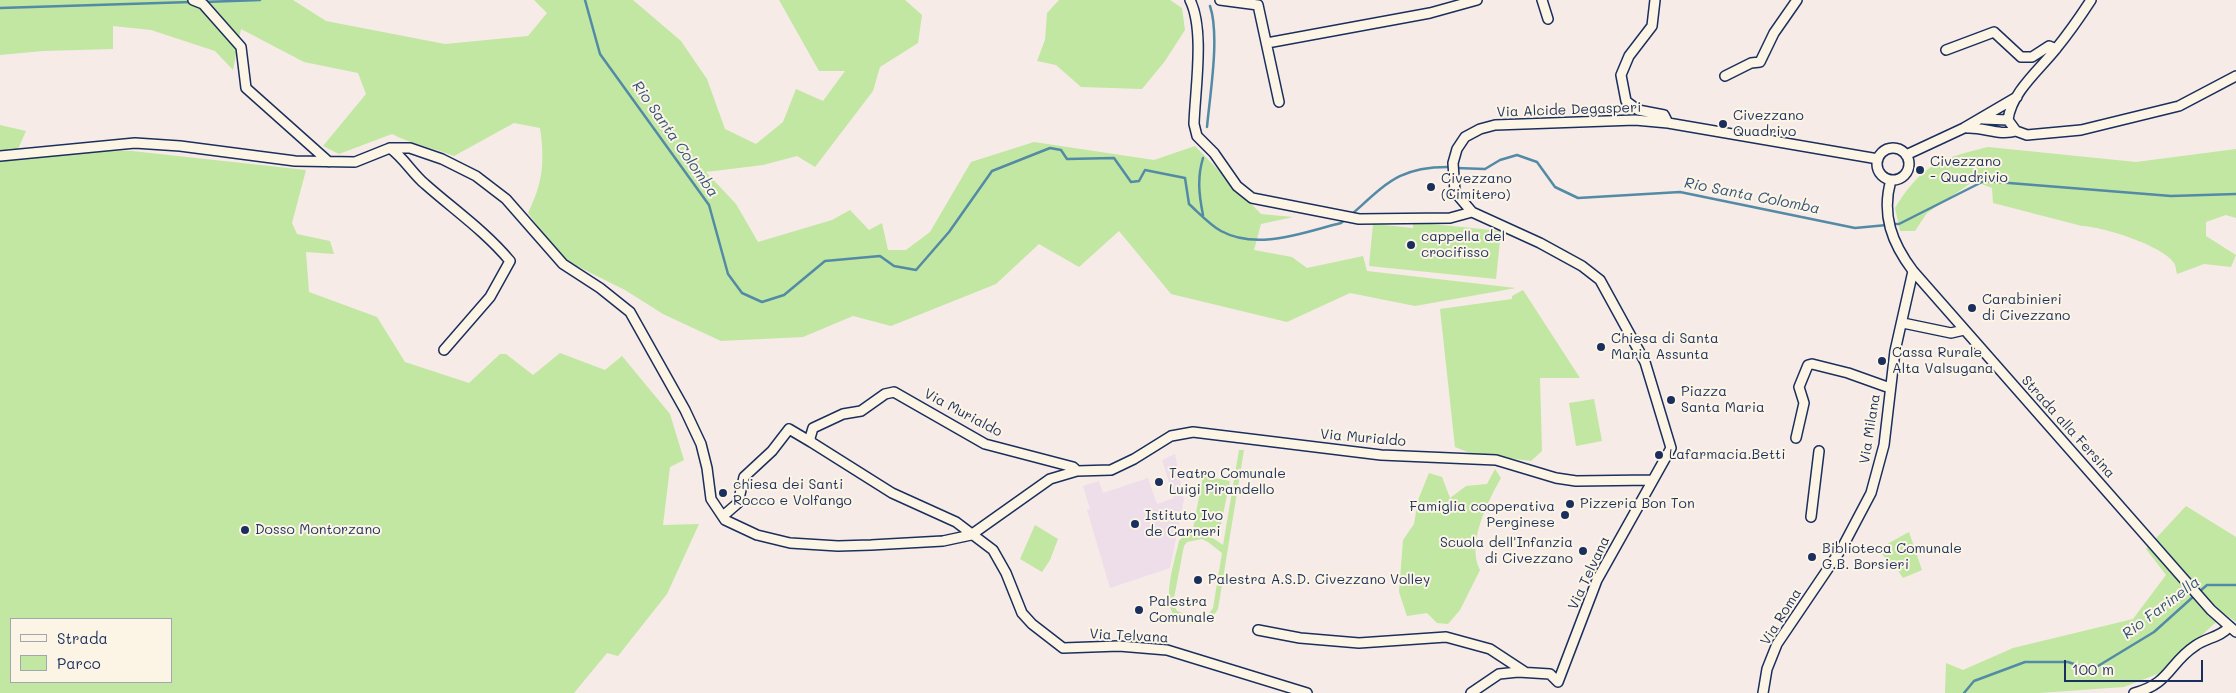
<!DOCTYPE html>
<style>
body{margin:0}
#map{position:relative;width:2236px;height:693px;overflow:hidden;background:#f6ebe7;font-family:Mali,sans-serif}
canvas{display:block}
.legend{position:absolute;left:10px;top:618px;width:162px;height:65px;box-sizing:border-box;background:#fcf5e5;border:1px solid #a2a6af;margin:0;padding:6px 9px;list-style:none;font-size:15px;color:#1b2f5e}
.legend li{display:flex;align-items:center;gap:10px;height:25px}
.legend b{width:25px;border:1px solid #a2a6af}
.scale{position:absolute;left:2064px;top:660px;width:139px;height:22px;box-sizing:border-box;border:2px solid #1b2f5e;border-top:0;padding-left:6px;font-size:15px;line-height:18px;white-space:nowrap;color:#1b2f5e;-webkit-text-stroke:4px #fcf5e5;paint-order:stroke}
</style>
<div id="map">
<canvas width="2236" height="693"></canvas>
<ul class="legend">
<li><b style="height:6px;background:#fcf5e5"></b>Strada</li>
<li><b style="height:14px;background:#c1e7a2"></b>Parco</li>
</ul>
<div class="scale">100 m</div>
</div>
<script>
const g = document.querySelector('canvas').getContext('2d');
g.lineJoin = 'round';
function paint(path, color) {
  g.fillStyle = color;
  g.fill(path, 'evenodd');
}
function stroke(path, color, width, dash) {
  g.strokeStyle = color;
  g.lineWidth = width;
  g.lineCap = dash ? 'butt' : 'round';
  g.setLineDash(dash || []);
  g.stroke(path);
}
function drawText(font, color, halo, rows, align = 'center') {
  g.font = font + ' Mali,sans-serif';
  g.lineWidth = 4;
  g.setLineDash([]);
  g.textBaseline = 'middle';
  g.strokeStyle = halo;
  g.fillStyle = color;
  for (const [text, x, y, turn = 0] of rows) {
    g.save();
    g.translate(x, y);
    g.rotate((+turn || 0) * Math.PI / 180);
    g.textAlign = isNaN(turn) ? turn : align;
    if (halo) g.strokeText(text, 0, 0);
    g.fillText(text, 0, 0);
    g.restore();
  }
}
paint(new Path2D(`
 M1175 454 1184 500 1170 568 1110 588 1087 510 1090 509 1083 486 1099 481 1103 493 1148 478 1157 504 1174 498 1162 460Z`), '#eedeea');
paint(new Path2D(`
 M0 0H293L326 21 445 44 528 36 547 13 534 0H633L681 41 707 79 725 129 756 144 783 122 796 89 823 101 845 71H819L779 0H905L922 15 918 43 880 67 873 91 815 167 797 156 763 165 706 172 736 204 758 242 832 220 850 210 869 230 882 223 888 250H906L930 232 971 162 1034 142 1154 160 1195 146 1261 214 1293 217 1261 224 1254 250 1292 257 1307 268 1363 256 1367 271 1516 288 1415 306 1350 293 1287 322 1171 294 1119 231 1079 267 1039 244 996 284 891 326 853 316 803 337 721 341 663 314 625 290 563 259 528 213C543 183 545 161 540 128L514 123 454 156C434 148 411 144 392 134L339 154 323 146 366 94 358 73 304 62 241 29 233 70 215 51 151 30 113 26V49L43 51 0 55Z
 M1059 0H1170L1182 8 1185 30 1165 61 1142 89 1081 87 1056 65 1037 61 1045 40 1047 13Z
 M0 125 26 131 18 149 132 151 306 170 292 223 297 234 330 241 334 254 306 252 309 292 377 317 405 362 469 383 500 354H506L533 375 560 353 605 370 622 356 670 414 684 460 670 467 663 525 699 524 667 594 618 656 607 653 574 693H0ZM11 619H171V682H11Z
 M1988 147 2136 162 2236 149V218L2226 215 2206 222V236L2236 255 2231 267 2204 264 2177 274C2176 271 2176 266 2174 263 2164 246 2101 226 2082 226L1993 203 1992 188 1974 181 1927 213 1915 231H1900L1895 208C1923 164 1939 159 1988 147Z
 M1413 222 1501 231 1496 279 1369 266 1373 224 1413 228Z
 M1523 290 1580 378H1540L1542 451 1531 461 1470 453 1455 447 1440 309 1512 299V296Z
 M1594 399 1602 441 1576 446 1569 403Z
 M1239 450H1244L1218 609C1212 619 1205 624 1193 624 1153 623 1174 565 1179 541 1192 526 1210 535 1223 545ZM1202 539 1208 542 1222 553 1213 608 1208 615 1195 618 1177 611 1173 603 1184 546 1187 542Z
 M1495 469 1501 478C1488 501 1466 544 1480 570L1460 610 1448 624 1437 623 1427 613 1407 616 1399 592 1403 540 1414 524 1418 500 1429 473 1442 477 1450 498 1466 486 1487 484Z
 M1203 476 1230 481 1219 534 1193 529Z
 M2186 506 2236 537V622L2225 614 2160 673 2124 687 2039 693H1945L1946 663 1963 670 2013 648 2133 619 2166 575 2146 549Z
 M1035 525 1058 539 1050 560 1042 572 1020 559Z
 M1909 532 1922 570 1903 578 1895 566 1891 565 1878 549Z`), '#c1e7a2');
stroke(new Path2D(`
 M585 0 600 54 709 205 728 274 742 293 762 302 784 295 825 261 880 256 894 266 916 270 949 232 992 171 1050 148 1061 150 1067 159 1114 158 1131 182 1139 181 1145 170 1185 178 1189 204C1199 213 1210 225 1221 231 1258 251 1304 232 1341 223L1346 219
 M204 2 260 0
 M0 8 191 2
 M1207 127C1210 94 1220 36 1210 6
 M1203 158C1197 178 1199 195 1203 215
 M1456 168 1485 169 1500 160 1517 155 1537 162 1555 187 1578 198 1680 192 1855 228 1887 225
 M1352 214C1387 183 1400 166 1451 167
 M1892 224H1899L1984 181 2171 196 2236 194
 M2199 592 2207 585H2236
 M1964 693 1974 681 2025 662H2068L2083 667 2098 666 2154 632 2194 596`), '#538aa5', 2.5);
const minor = new Path2D(`
 M193 0 203 4 241 47 246 88 329 162
 M1190 0C1205 30 1195 90 1194 124L1197 136 1214 153 1237 186 1252 198 1359 219 1450 218 1472 212
 M1220 0 1258 5 1279 102
 M1542 0 1548 19
 M1655 0 1652 26 1629 56 1621 75 1626 101 1638 110 1664 115 1668 123
 M1267 43 1430 13 1477 0
 M1946 50 1994 32 2021 57H2032L2049 46 2056 49
 M1725 76 1751 63 1760 62 1774 33 1797 0
 M1983 119 2008 120
 M2008 120 2016 131 2027 135 2081 130 2179 106 2236 76
 M2008 120C2011 93 2039 70 2055 50 2068 34 2080 17 2091 0
 M1967 128C1984 127 1999 136 2016 131
 M390 148C404 158 412 173 425 184 453 209 485 231 510 261L490 297 444 350
 M1877 164a16 16 0 1 1 32 0a16 16 0 1 1-32 0Z
 M1906 155 1964 128 2017 97
 M0 156 135 143 180 146 295 161 355 162 390 148H410L442 159 476 176 506 199 563 264 600 288 630 312 685 410 701 444 707 468 711 499 725 520 757 535 790 543 838 546 871 545 943 541 971 535 1050 479 1077 471 1111 470 1134 459 1171 436 1193 432 1381 455 1496 460 1556 478 1576 481 1653 480
 M1891 180C1881 215 1892 243 1913 271L2211 610 2236 632
 M1903 323 1951 333 1964 330
 M1796 438 1804 403 1799 387 1808 365 1812 364 1848 373 1890 388
 M1077 471 1073 467 985 444 894 392 885 394 861 411 843 414 813 428 810 438 811 442 892 493 956 522 993 550 1006 573 1022 613 1032 624 1063 648 1119 646 1167 650 1307 693
 M723 516 738 503 744 477 772 451 789 429 811 442
 M1811 517 1819 451
 M1258 630 1300 638 1359 643 1446 637 1490 649 1525 672
 M1471 693 1499 674 1518 672 1550 674 1558 682 1597 580 1671 448 1645 362 1600 280 1582 266 1540 243 1472 212 1455 192 1453 163 1457 149 1465 137 1480 129 1495 125 1635 120 1668 123 1878 159
 M1763 693 1767 669 1777 644 1842 548 1871 493 1884 445 1895 351 1913 271
 M2134 693C2170 684 2169 663 2195 646 2205 638 2221 637 2229 627`);
stroke(minor, '#1b2f5e', 12);
stroke(minor, '#fcf5e5', 9);
for (const [x, y, r, color] of [
 [1723,124,5,"#1b2f5e"],
 [1920,170,5,"#1b2f5e"],
 [1431,187,5,"#1b2f5e"],
 [1411,245,5,"#1b2f5e"],
 [1972,308,5,"#1b2f5e"],
 [1601,347,5,"#1b2f5e"],
 [1882,361,5,"#1b2f5e"],
 [1671,400,5,"#1b2f5e"],
 [1659,455,5,"#1b2f5e"],
 [1159,482,5,"#1b2f5e"],
 [723,493,5,"#1b2f5e"],
 [1570,504,5,"#1b2f5e"],
 [1565,515,5,"#1b2f5e"],
 [1135,524,5,"#1b2f5e"],
 [245,530,5,"#1b2f5e"],
 [1583,551,5,"#1b2f5e"],
 [1812,557,5,"#1b2f5e"],
 [1198,580,5,"#1b2f5e"],
 [1139,610,5,"#1b2f5e"]
]) {
  const dot = new Path2D();
  dot.arc(x, y, r, 0, 2 * Math.PI);
  g.fillStyle = color;
  g.fill(dot);
  stroke(dot, '#fcf5e5', 2);
}
drawText('14px', '#1b2f5e', '#fcf5e5', [
 ["Via Alcide Degasperi",1569,110,-2],
 ["Via Murialdo",963,413,28],
 ["Strada alla Fersina",2068,427,48],
 ["Via Milana",1870,429,-81],
 ["Via Murialdo",1363,438,5],
 ["Via Telvana",1589,573,-65],
 ["Via Roma",1781,617,-58],
 ["Via Telvana",1129,636,3]
]);
drawText('14px', '#1b2f5e', '#fcf5e5', [
 ["Civezzano",1733,116],
 ["Quadrivo",1733,132],
 ["Civezzano",1930,162],
 ["- Quadrivio",1930,178],
 ["Civezzano",1441,179],
 ["(Cimitero)",1441,195],
 ["cappella del",1421,237],
 ["crocifisso",1421,253],
 ["Carabinieri",1982,300],
 ["di Civezzano",1982,316],
 ["Chiesa di Santa",1611,339],
 ["Maria Assunta",1611,355],
 ["Cassa Rurale",1892,353],
 ["Alta Valsugana",1892,369],
 ["Piazza",1681,392],
 ["Santa Maria",1681,408],
 ["Lafarmacia.Betti",1669,455],
 ["Teatro Comunale",1169,474],
 ["Luigi Pirandello",1169,490],
 ["chiesa dei Santi",733,485],
 ["Rocco e Volfango",733,501],
 ["Pizzeria Bon Ton",1580,504],
 ["Famiglia cooperativa",1555,507,"right"],
 ["Perginese",1555,523,"right"],
 ["Istituto Ivo",1145,516],
 ["de Carneri",1145,532],
 ["Dosso Montorzano",255,530],
 ["Scuola dell'Infanzia",1573,543,"right"],
 ["di Civezzano",1573,559,"right"],
 ["Biblioteca Comunale",1822,549],
 ["G.B. Borsieri",1822,565],
 ["Palestra A.S.D. Civezzano Volley",1208,580],
 ["Palestra",1149,602],
 ["Comunale",1149,618]
], 'left');
drawText('italic 15px', '#32557c', '#fcf5e5', [
 ["Rio Santa Colomba",675,139,55],
 ["Rio Santa Colomba",1752,196,11],
 ["Rio Farinella",2161,608,-37]
]);
</script>
